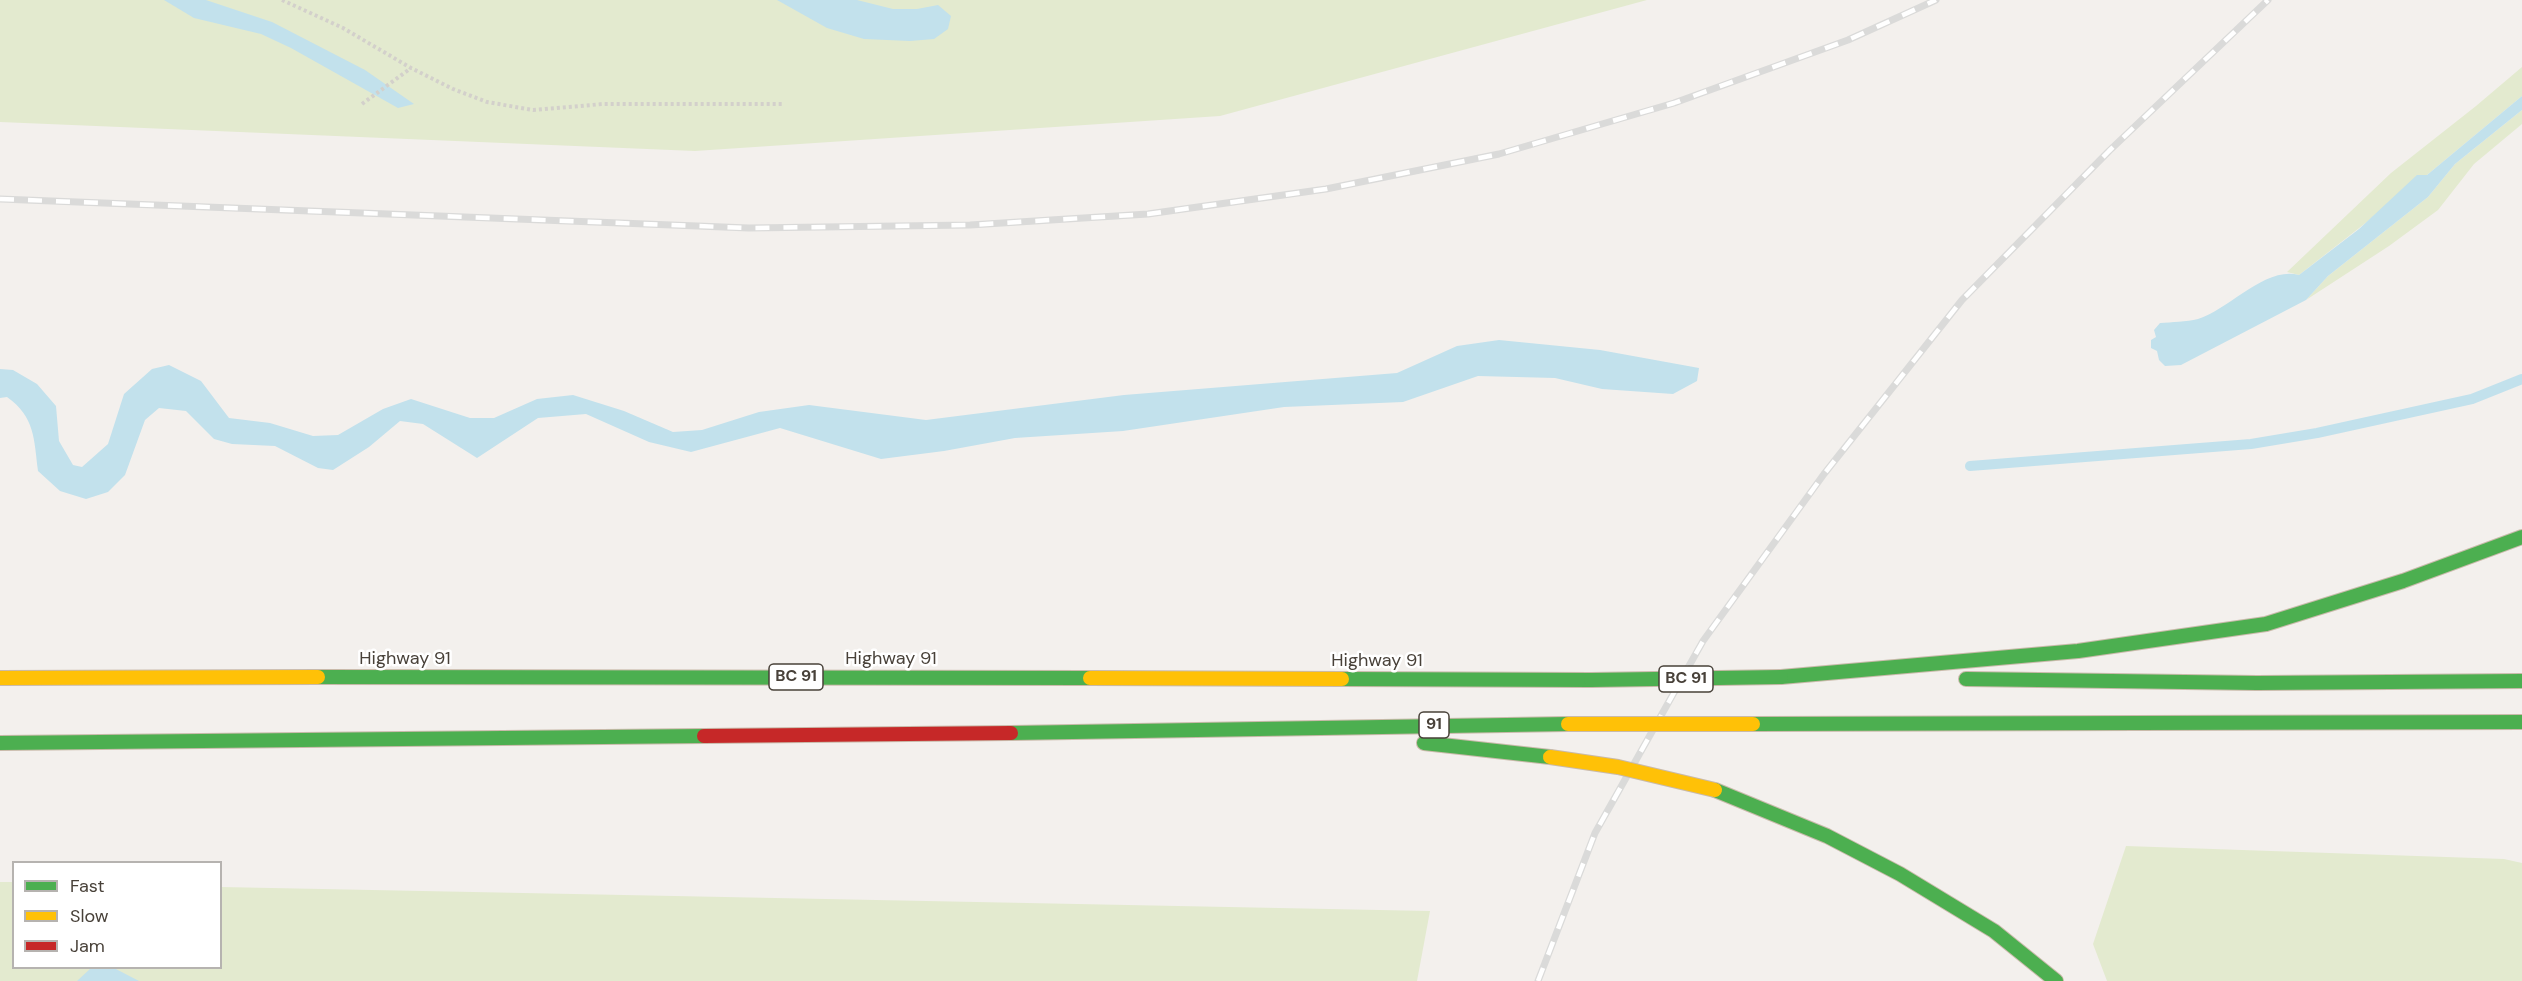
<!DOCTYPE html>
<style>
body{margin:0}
#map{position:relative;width:2522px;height:981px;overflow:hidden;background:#f3f0ed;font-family:"DM Sans",sans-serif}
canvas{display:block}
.legend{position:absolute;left:12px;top:861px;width:210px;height:108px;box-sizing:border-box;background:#fff;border:2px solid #b6b3b0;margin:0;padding:8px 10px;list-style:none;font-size:18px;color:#484139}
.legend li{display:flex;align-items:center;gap:12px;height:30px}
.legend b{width:30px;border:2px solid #b6b3b0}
</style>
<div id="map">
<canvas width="2522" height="981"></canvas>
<ul class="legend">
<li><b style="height:8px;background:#4caf50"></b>Fast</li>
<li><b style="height:8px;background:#ffc107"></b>Slow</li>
<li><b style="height:8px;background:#c62828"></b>Jam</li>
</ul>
</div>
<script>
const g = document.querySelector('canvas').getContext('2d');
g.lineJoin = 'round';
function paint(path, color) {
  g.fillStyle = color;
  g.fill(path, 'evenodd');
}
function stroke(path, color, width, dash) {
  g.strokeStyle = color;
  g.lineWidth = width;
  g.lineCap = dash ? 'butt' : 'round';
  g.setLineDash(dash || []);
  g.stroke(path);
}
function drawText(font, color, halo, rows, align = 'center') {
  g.font = font + ' "DM Sans",sans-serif';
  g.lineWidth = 5;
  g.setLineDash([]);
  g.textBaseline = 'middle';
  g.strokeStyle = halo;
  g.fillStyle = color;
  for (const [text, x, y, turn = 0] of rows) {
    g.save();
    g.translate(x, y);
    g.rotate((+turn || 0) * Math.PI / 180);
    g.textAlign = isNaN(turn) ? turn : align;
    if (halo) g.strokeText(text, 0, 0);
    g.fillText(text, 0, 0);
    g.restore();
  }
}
paint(new Path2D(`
 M0 0H1647L1220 116 695 151 0 122Z
 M2522 67V96L2427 175 2299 275 2287 272 2391 173 2476 106Z
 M2522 110V124L2474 164 2438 210 2389 246 2306 300 2328 276 2428 197 2455 164Z
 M2126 846 2504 859 2522 863V981H2107L2093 944Z
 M0 882H13L14 968H220L221 887 1430 911 1417 981H0Z`), '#e3eacf');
paint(new Path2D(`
 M164 0H206L272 22 365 70 414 104 398 108 291 48 261 34 194 18Z
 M777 0H857L893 9H917L938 5 951 16 948 29 934 39 910 41 864 39 827 28Z
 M2522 96V110L2455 164 2428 197 2328 276 2306 300 2181 365 2165 366 2159 360 2157 351 2151 348V340L2156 337 2154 330 2160 323C2172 322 2186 322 2198 319 2230 309 2265 266 2299 275L2359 229 2417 175H2427Z
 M1499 340 1600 350 1699 368 1697 381 1673 394 1602 389 1555 378 1478 376 1403 402 1284 407 1123 431 1015 438 944 451 881 459 780 428 691 452 649 442 586 414 538 418 477 458 423 424 400 421 369 447 333 470 318 468 275 446 232 444 214 439 186 411 159 408 145 420 125 475 108 492 86 499 60 491 38 471C34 439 35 417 7 397L0 398V369L13 370 37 384 56 406 59 441 73 465 82 467 108 444 124 394 152 369 169 365 201 381 229 418 270 423 313 436 338 435 383 409 411 399 470 418H494L537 399 573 395 624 411 673 432 702 430 759 412 809 405 926 420 1124 395 1397 373 1457 346Z
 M114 968 139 981H77L90 969Z`), '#c2e1ec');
stroke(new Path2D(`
 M1970 466 2251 444 2317 433 2472 399 2522 379`), '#c2e1ec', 10);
const fast = new Path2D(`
 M318 677 1090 678
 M1781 677 2078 651 2266 624 2403 581 2522 537
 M1342 679 1591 680
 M1966 679 2257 683 2522 681
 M1753 724 2522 722
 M1011 733 1568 724
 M0 743 704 736
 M1424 743 1550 757
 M1715 790 1827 836 1900 874 1994 931 2056 981`);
const slow = new Path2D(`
 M0 678 318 677
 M1090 678 1342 679`);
const jam = new Path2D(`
 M704 736 1011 733`);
stroke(fast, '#c9baaa', 16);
stroke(slow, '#c9baaa', 16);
stroke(jam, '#c9baaa', 16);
stroke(new Path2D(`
 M282 0 343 28 411 68 453 89 487 102 533 110 603 104H784
 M362 104 411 68`), '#d3d0cb', 4, [3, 3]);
stroke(fast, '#4caf50', 14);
stroke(slow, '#ffc107', 14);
stroke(jam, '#c62828', 14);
const rail = new Path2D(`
 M0 199 749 228 970 225 1148 214 1326 189 1499 154 1674 103 1848 40 1936 0
 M1538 981 1595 833 1703 641 1824 474 1962 300 2109 151 2268 0`);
stroke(rail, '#dadad9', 7);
stroke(rail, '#fff', 4.5, [14]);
const fastBridge = new Path2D(`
 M1591 680 1781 677`);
const slowBridge = new Path2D(`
 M1568 724H1753
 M1550 757 1618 767 1715 790`);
stroke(fastBridge, '#c9baaa', 16, []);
stroke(slowBridge, '#c9baaa', 16, []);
stroke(fastBridge, '#4caf50', 14);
stroke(slowBridge, '#ffc107', 14);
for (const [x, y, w] of [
 [796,677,54],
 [1686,679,54],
 [1434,725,30]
]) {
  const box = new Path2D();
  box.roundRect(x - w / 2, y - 13, w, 26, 4.5);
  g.fillStyle = '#fff';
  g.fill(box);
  stroke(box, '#484139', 1.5);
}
drawText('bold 16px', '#484139', null, [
 ["BC 91",796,677],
 ["BC 91",1686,679],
 ["91",1434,725]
]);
drawText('18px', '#484139', '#fff', [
 ["Highway 91",405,659],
 ["Highway 91",891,659],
 ["Highway 91",1377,661]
]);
</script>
